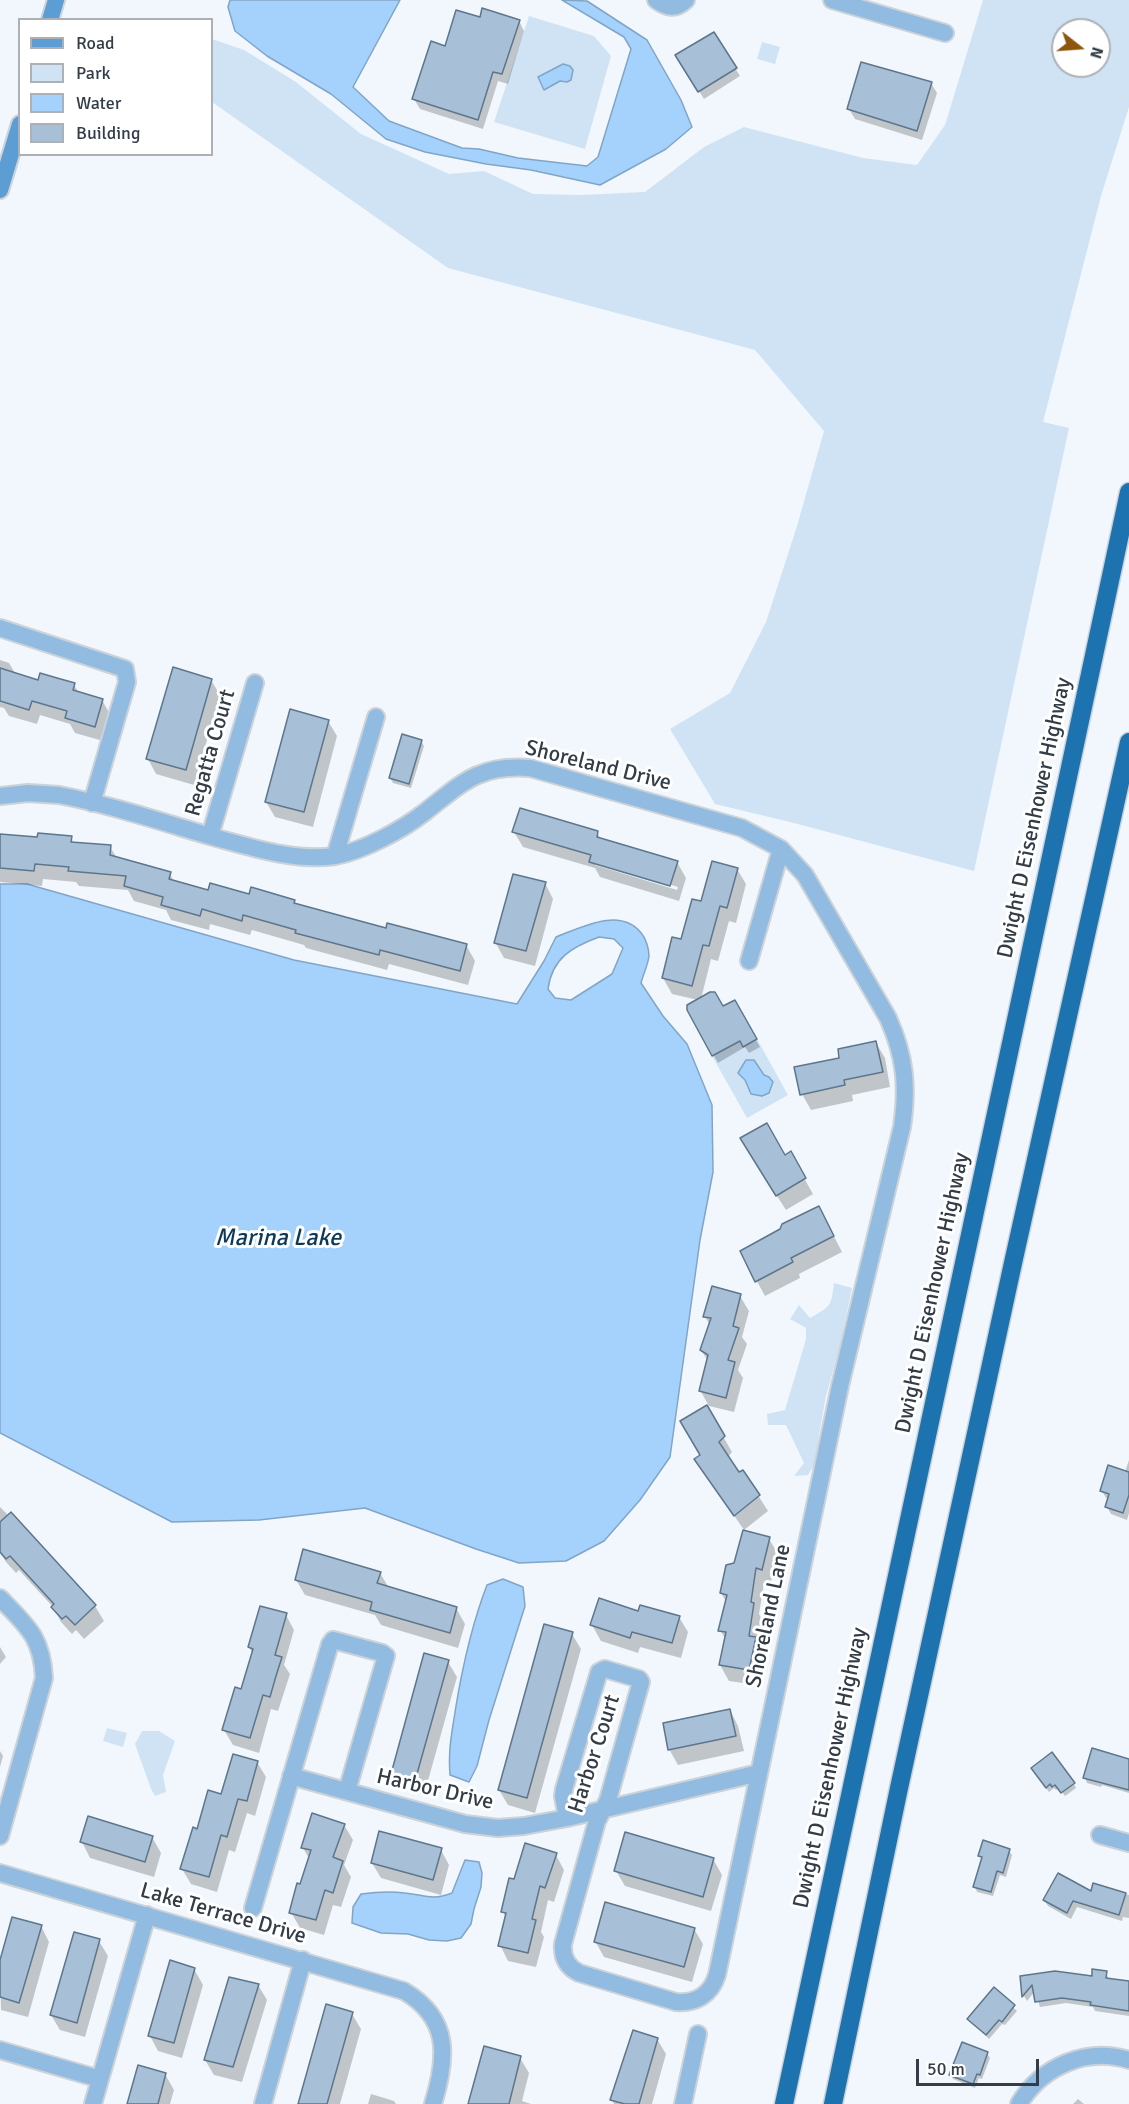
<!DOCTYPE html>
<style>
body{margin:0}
#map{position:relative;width:1129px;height:2104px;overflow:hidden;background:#f1f7fc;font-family:Signika,sans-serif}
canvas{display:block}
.legend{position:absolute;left:18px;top:18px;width:195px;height:138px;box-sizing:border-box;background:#fff;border:2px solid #adb1b5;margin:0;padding:8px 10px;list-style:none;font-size:18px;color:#333d47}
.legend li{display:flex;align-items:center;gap:12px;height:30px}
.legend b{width:30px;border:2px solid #adb1b5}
.north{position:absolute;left:1051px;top:18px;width:60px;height:60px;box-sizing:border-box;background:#fff;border:2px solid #adb1b5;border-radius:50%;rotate:107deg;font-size:16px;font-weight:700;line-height:24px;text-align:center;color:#333d47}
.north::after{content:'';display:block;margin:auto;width:21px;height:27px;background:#8d560c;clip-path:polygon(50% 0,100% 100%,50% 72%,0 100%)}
.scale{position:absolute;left:916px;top:2059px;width:123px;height:27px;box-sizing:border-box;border:3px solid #333d47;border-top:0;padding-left:8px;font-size:18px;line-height:21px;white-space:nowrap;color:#333d47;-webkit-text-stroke:4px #fff;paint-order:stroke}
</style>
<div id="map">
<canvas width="1129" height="2104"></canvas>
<ul class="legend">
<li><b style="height:8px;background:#5c9dd3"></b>Road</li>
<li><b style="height:16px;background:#d0e3f5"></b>Park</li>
<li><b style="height:16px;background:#a4d2fc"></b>Water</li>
<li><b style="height:16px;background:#a7c0d8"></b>Building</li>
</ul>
<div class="north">N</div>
<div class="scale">50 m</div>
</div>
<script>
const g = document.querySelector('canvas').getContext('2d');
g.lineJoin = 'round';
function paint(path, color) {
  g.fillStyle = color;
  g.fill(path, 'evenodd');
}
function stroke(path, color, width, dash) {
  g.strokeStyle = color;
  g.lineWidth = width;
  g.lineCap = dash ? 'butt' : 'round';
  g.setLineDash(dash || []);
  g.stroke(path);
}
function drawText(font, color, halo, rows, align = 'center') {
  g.font = font + ' Signika,sans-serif';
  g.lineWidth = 6;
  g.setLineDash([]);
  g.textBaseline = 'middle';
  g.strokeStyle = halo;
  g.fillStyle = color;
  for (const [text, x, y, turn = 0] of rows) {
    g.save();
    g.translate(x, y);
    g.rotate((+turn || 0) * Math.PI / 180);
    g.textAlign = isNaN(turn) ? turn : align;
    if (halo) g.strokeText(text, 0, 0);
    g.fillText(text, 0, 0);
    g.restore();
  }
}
paint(new Path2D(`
 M983 0H1129V107L1101 196 1043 422 1069 428 974 871 794 823 715 804 670 729 730 693 766 622 797 526 824 431 755 350 448 268 212 102V39L244 50 296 82 361 134 449 174 484 171 533 194 580 195 645 192 704 147 744 127 863 158 917 165 945 125ZM1063 30H1099V66H1063Z
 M529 16 594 36 611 56 585 149 494 122Z
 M762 42 780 47 775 64 757 59Z
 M757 1039 788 1095 747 1118 712 1056 740 1041Z
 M834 1283 852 1288 840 1345 826 1396 819 1435 817 1460 808 1475 794 1476 804 1463 786 1425H768L767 1414 785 1410 806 1339V1328L790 1319 799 1305 810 1318C831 1306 831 1307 834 1283Z
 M107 1728 127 1733 123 1747 103 1741Z
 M142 1731H159L175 1741 163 1775 166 1792 155 1796 151 1789 135 1744Z`), '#d0e3f5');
const water = new Path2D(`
 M230 0H400L353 87 389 121 462 148 479 149 518 158 587 166 598 157 631 49 624 37 562 0 587 1 647 40 681 100 692 127 666 149 600 185 531 170 486 164 425 152 386 139 331 94 267 56 235 31 228 7Z
 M563 64 570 66 573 70 571 80 567 82 560 81 544 90 538 77Z
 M0 884H27L294 960 517 1004 544 961 556 937C582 927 621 906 642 934 646 939 649 949 649 956 648 965 643 975 641 983L663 1016 687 1044 712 1105 713 1172 700 1240 670 1457 640 1500 604 1541 566 1561 519 1563 476 1549 365 1508 259 1520 172 1522 0 1433ZM599 937 614 939 623 948 612 974 571 1000 555 998 548 989C552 958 572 947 599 937Z
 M746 1060H754L764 1075 769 1077 773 1082 769 1093 762 1096 751 1094 745 1080 738 1073Z
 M503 1579 523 1587 525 1606 489 1720 477 1766 469 1782 450 1775C448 1748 452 1733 456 1706 463 1664 472 1624 487 1585Z
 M465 1860 479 1862 482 1873 481 1887 474 1909 471 1924 461 1938 447 1941 429 1940 408 1934 381 1933 352 1923 353 1907 361 1894C375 1892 390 1891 405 1893 426 1895 430 1901 452 1893Z`);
paint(water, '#a4d2fc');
stroke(water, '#82a5c6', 1.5);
paint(new Path2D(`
 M480 19 519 21 524 31 508 84 498 81 483 129 420 109 414 99 446 47Z
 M714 34 740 76 704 99 677 55Z
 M931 83 937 93 922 140 855 119 849 109Z
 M0 660 9 663 16 675 39 682 74 685 79 693 102 700 111 716 103 741 75 733 70 724 40 715 37 724 9 716 4 708 0 707Z
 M211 680 220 695 194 785 156 774 148 759Z
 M328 721 337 736 313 827 275 817 266 802Z
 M421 741 424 746 411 788 393 783 390 778Z
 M514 832H597L601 840 677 862 686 878 679 901 600 877 595 868 523 847ZM595 862 678 887 677 890 595 865Z
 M0 836 39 839 71 837 74 844 110 847 117 858 170 874 174 882 209 892 294 901 296 906 387 930 466 945 475 961 468 985 389 964 387 970 306 948 304 945 252 930 250 935 210 924 209 930 171 920 166 910 134 901 128 890 79 886 76 882 43 879 42 886 0 882Z
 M737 869 746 884 736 923 729 921 718 961 711 959 701 999 714 992 723 1008 734 1002 760 1047 749 1053 745 1047 718 1063 687 1007 698 1000 672 994 663 978 702 903Z
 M545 883 553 899 535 966 504 958 495 942Z
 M876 1043 885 1058 890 1087 852 1095 853 1101 811 1110 802 1094 841 1059Z
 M790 1153 813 1194 786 1210 750 1154 784 1157Z
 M827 1223 842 1252 799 1274 800 1278 765 1296 741 1252Z
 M740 1296 749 1311 742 1337 747 1344 738 1370 743 1378 734 1412 709 1406 700 1390 708 1361 701 1350 710 1325 705 1317Z
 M706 1407 732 1452 727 1458 738 1474 743 1472 768 1511 744 1530 696 1460 702 1455Z
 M1129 1460V1513L1127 1520 1111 1514 1107 1507 1109 1499 1106 1498 1102 1491 1125 1472Z
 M0 1507 9 1516 11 1514 95 1606 104 1621 84 1639 76 1630 72 1634 61 1622 53 1607 19 1570 16 1573 6 1562 0 1552Z
 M769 1539 778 1554 770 1585 764 1583 759 1614 762 1620 759 1645 764 1653 757 1685 729 1681 720 1665 726 1640 720 1630 727 1603 721 1593 735 1564Z
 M380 1573 389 1588 456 1608 465 1624 458 1648 381 1625 375 1615 305 1595 296 1580Z
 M639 1613 679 1617 688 1632 681 1658 640 1647 638 1653 601 1641 592 1625Z
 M286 1615 294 1630 284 1665 290 1674 278 1711 271 1709 259 1753 233 1745 224 1730 242 1691 253 1654 249 1647Z
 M572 1634 581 1649 535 1813 508 1805 499 1790Z
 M0 1647 6 1657 0 1664Z
 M448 1662 457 1677 424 1795 401 1789 392 1773Z
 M730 1710 738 1726 744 1751 678 1765 669 1749Z
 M0 1751 3 1756 0 1767Z
 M1129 1760V1793L1102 1785 1101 1787 1087 1783 1085 1778Z
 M257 1762 266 1777 255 1816 247 1813 235 1852 229 1850 217 1892 191 1884 182 1869 198 1830 222 1796Z
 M1035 1773 1074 1784 1076 1788 1065 1796 1059 1788 1056 1790 1054 1788 1049 1792Z
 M344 1825 353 1840 344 1865 351 1877 341 1907 333 1905 324 1935 300 1928 291 1912 310 1860 303 1848Z
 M152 1837 161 1853 154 1877 90 1858 82 1842Z
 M441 1850 449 1865 441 1895 381 1878 372 1863Z
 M1009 1851 1012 1855 1006 1877 1000 1875 993 1896 977 1892 975 1887 983 1861 980 1856Z
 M556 1855 564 1870 554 1902 548 1900 541 1932 544 1937 536 1967 508 1961 500 1945 506 1918 503 1911 515 1881Z
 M713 1859 722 1875 711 1911 625 1886 616 1871Z
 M1094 1885 1129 1895V1918L1123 1917 1122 1921 1077 1907 1071 1919 1048 1906 1044 1900 1092 1893Z
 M41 1926 49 1942 28 2017 1 2010 0 1966Z
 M694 1929 703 1944 692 1982 604 1957 595 1941Z
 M99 1941 108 1956 85 2037 60 2030 51 2015Z
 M194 1969 203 1985 182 2058 158 2051 150 2036Z
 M1106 1973 1109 1980 1129 1990V2016L1095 2011 1093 2007 1066 2003 1040 2007 1035 1991 1027 2001 1024 1996 1021 1977 1093 1978Z
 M258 1985 267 2000 242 2082 214 2075 205 2060Z
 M994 1989 1017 2011 1005 2025 1002 2024 989 2039 969 2019Z
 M352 2014 361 2029 340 2104H299Z
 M657 2039 666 2054 652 2104H614L612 2099Z
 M987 2053 990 2058 982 2079 979 2078 975 2088 953 2079 951 2075Z
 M520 2058 529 2073 522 2101 531 2104H470Z
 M165 2074 174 2090 170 2104H129Z
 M371 2094 394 2101 396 2104H368Z
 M1078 2099 1084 2104H1073Z`), '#0003');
const building = new Path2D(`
 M482 8 520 20 502 74 493 72 478 120 412 99 431 41 445 46 456 10 480 17Z
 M714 32 737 68 698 92 675 55Z
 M861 62 932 82 917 131 847 109Z
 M173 667 212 679 186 770 146 759Z
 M0 668 38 680 40 673 57 678 75 683 73 690 103 699 95 727 65 718 67 711 32 701 29 710 0 701Z
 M290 709 329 720 304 812 265 802Z
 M402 734 422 740 409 784 389 778Z
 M520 808 598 831 597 837 678 861 670 886 589 862 591 855 512 832Z
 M38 833 72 836 71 842 111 845 110 855 171 872 169 879 208 890 210 883 249 894 251 887 295 900 294 903 327 912 386 928 387 923 467 944 460 971 380 950 379 955 295 933 296 930 243 915 242 921 202 909 200 916 161 905 163 897 124 886 126 876 68 871 69 867 35 864 34 871 0 868V834L37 837Z
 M712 861 738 868 727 908 720 906 709 946 703 945 692 986 662 978 672 937 681 939 692 899 701 901Z
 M513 874 546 882 526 951 494 943Z
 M710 992H715L723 1006 735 1000 757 1039 743 1047 740 1041 712 1056 687 1010V1005Z
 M876 1041 883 1072 844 1080 845 1085 800 1095 794 1067 839 1058 838 1049Z
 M767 1123 785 1155 791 1151 806 1178 776 1196 740 1138Z
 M819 1206 834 1236 791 1258 793 1262 755 1282 740 1251 780 1229 782 1224Z
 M712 1286 741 1294 733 1326 739 1328 728 1360 735 1362 726 1398 699 1391 708 1355 700 1350 711 1318 703 1317Z
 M707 1405 725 1436 719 1442 739 1472 743 1470 760 1495 734 1516 694 1459 700 1455 680 1421Z
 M1108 1465 1129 1472V1495L1123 1513 1105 1507 1109 1494 1100 1491Z
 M11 1512 96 1605 75 1625 66 1616 62 1619 51 1607 54 1604 10 1556 6 1559 0 1552V1522Z
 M743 1530 770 1537 762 1570 756 1568 751 1602 754 1603 749 1636 756 1637 749 1670 719 1665 726 1632 718 1631 727 1595 720 1593 726 1565 734 1563Z
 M303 1549 381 1572 377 1583 457 1607 450 1633 370 1610 372 1602 295 1580Z
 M599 1598 638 1611 640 1605 680 1616 672 1643 632 1632 630 1638 590 1625Z
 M260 1606 287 1613 275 1655 282 1657 276 1676 270 1697 263 1695 250 1738 222 1730 235 1687 241 1689 253 1649 248 1647Z
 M544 1624 573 1632 527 1798 498 1790Z
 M424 1653 449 1660 415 1781 391 1774Z
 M730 1709 736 1736 668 1750 663 1723Z
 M1092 1748 1129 1759V1790L1083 1778Z
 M1052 1752 1075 1783 1061 1793 1055 1785 1052 1787 1050 1784 1046 1788 1031 1768Z
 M233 1754 258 1761 247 1801 238 1799 227 1837 221 1835 209 1877 180 1869 193 1827 197 1829 208 1790 221 1794Z
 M312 1813 345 1824 333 1857 343 1861 333 1893 325 1890 316 1920 289 1913 297 1883 300 1884 311 1850 301 1848Z
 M88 1816 153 1836 145 1862 80 1842Z
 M379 1831 442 1848 433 1880 371 1863Z
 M625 1832 714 1858 703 1897 614 1871Z
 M983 1840 1010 1849 1003 1873 997 1871 991 1892 973 1887 982 1857 978 1856Z
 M525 1843 557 1853 545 1888 540 1886 532 1919 536 1920 528 1953 498 1946 506 1913 501 1912 509 1878 514 1879Z
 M1058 1873 1091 1891 1093 1883 1126 1893 1119 1915 1073 1901 1067 1913 1043 1900Z
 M605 1902 695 1928 684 1967 594 1942Z
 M12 1917 42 1925 19 2003 0 1997V1960Z
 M74 1932 100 1939 77 2023 50 2015Z
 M170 1960 195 1968 174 2043 148 2036Z
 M1092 1969 1107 1971 1106 1978 1129 1981V2011L1090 2005 1091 2002 1062 1998 1035 2002 1032 1985 1022 1997 1020 1976 1055 1971 1092 1976Z
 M229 1977 259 1984 233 2067 204 2060Z
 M994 1987 1015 2005 1002 2022 999 2020 986 2035 967 2019Z
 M326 2004 353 2012 327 2104H298Z
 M633 2030 658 2038 639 2104H625L610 2100Z
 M962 2042 988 2052 980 2075 977 2074 973 2084 949 2075Z
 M484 2046 521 2056 509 2104H468Z
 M138 2065 166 2073 158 2104H127Z`);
paint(building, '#a7c0d8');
stroke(building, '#5e768b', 1.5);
const minor = new Path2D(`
 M656 0C667 8 675 10 686 0
 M832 0 945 33
 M0 628 125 669 127 682 92 803
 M0 796 28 793 59 795C111 805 162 822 213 837 250 847 296 862 335 856 363 851 402 830 425 812 462 783 479 764 530 768L742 828 781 849 805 875 888 1018C905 1056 908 1086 902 1127L840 1386 717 1975C711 1994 696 2004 676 2002L579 1973C567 1967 562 1957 563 1944L597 1821 608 1800 641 1682 639 1679 605 1669 599 1672 564 1789 563 1796 567 1818
 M210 836 255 683
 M335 856 376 717
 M749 961 781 849
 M0 1598C27 1626 42 1637 44 1678L0 1836
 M291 1776 465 1824 498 1828 524 1826 567 1818 759 1773
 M1100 1835 1129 1843
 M0 1873 404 1991C451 2019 447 2058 433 2104
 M253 1908 330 1644 333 1640 382 1653 386 1656 347 1791
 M0 2050 100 2079
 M93 2104 147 1915
 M263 2104 303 1960
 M683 2104 698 2034
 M1019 2104C1042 2066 1086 2047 1129 2060`);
const secondary = new Path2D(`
 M50 20 56 0
 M0 190 20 124`);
const motorway = new Path2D(`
 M784 2104 1129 492
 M833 2104 899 1788 1013 1263 1129 742`);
stroke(minor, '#cbd2d8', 20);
stroke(secondary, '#cbd2d8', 20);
stroke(motorway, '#cbd2d8', 21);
stroke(minor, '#91bbe0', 16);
stroke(secondary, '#5c9dd3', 16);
stroke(motorway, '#1d72b0', 18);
drawText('22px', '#333d47', '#fff', [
 ["Regatta Court",211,753,-74],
 ["Shoreland Drive",598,766,14],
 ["Dwight D Eisenhower Highway",1035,818,-78],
 ["Dwight D Eisenhower Highway",933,1293,-78],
 ["Shoreland Lane",769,1616,-78],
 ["Harbor Court",595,1754,-72],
 ["Dwight D Eisenhower Highway",831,1768,-78],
 ["Harbor Drive",435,1790,13],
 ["Lake Terrace Drive",223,1914,16]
]);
drawText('italic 24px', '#0c3859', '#fff', [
 ["Marina Lake",278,1239]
]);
</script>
